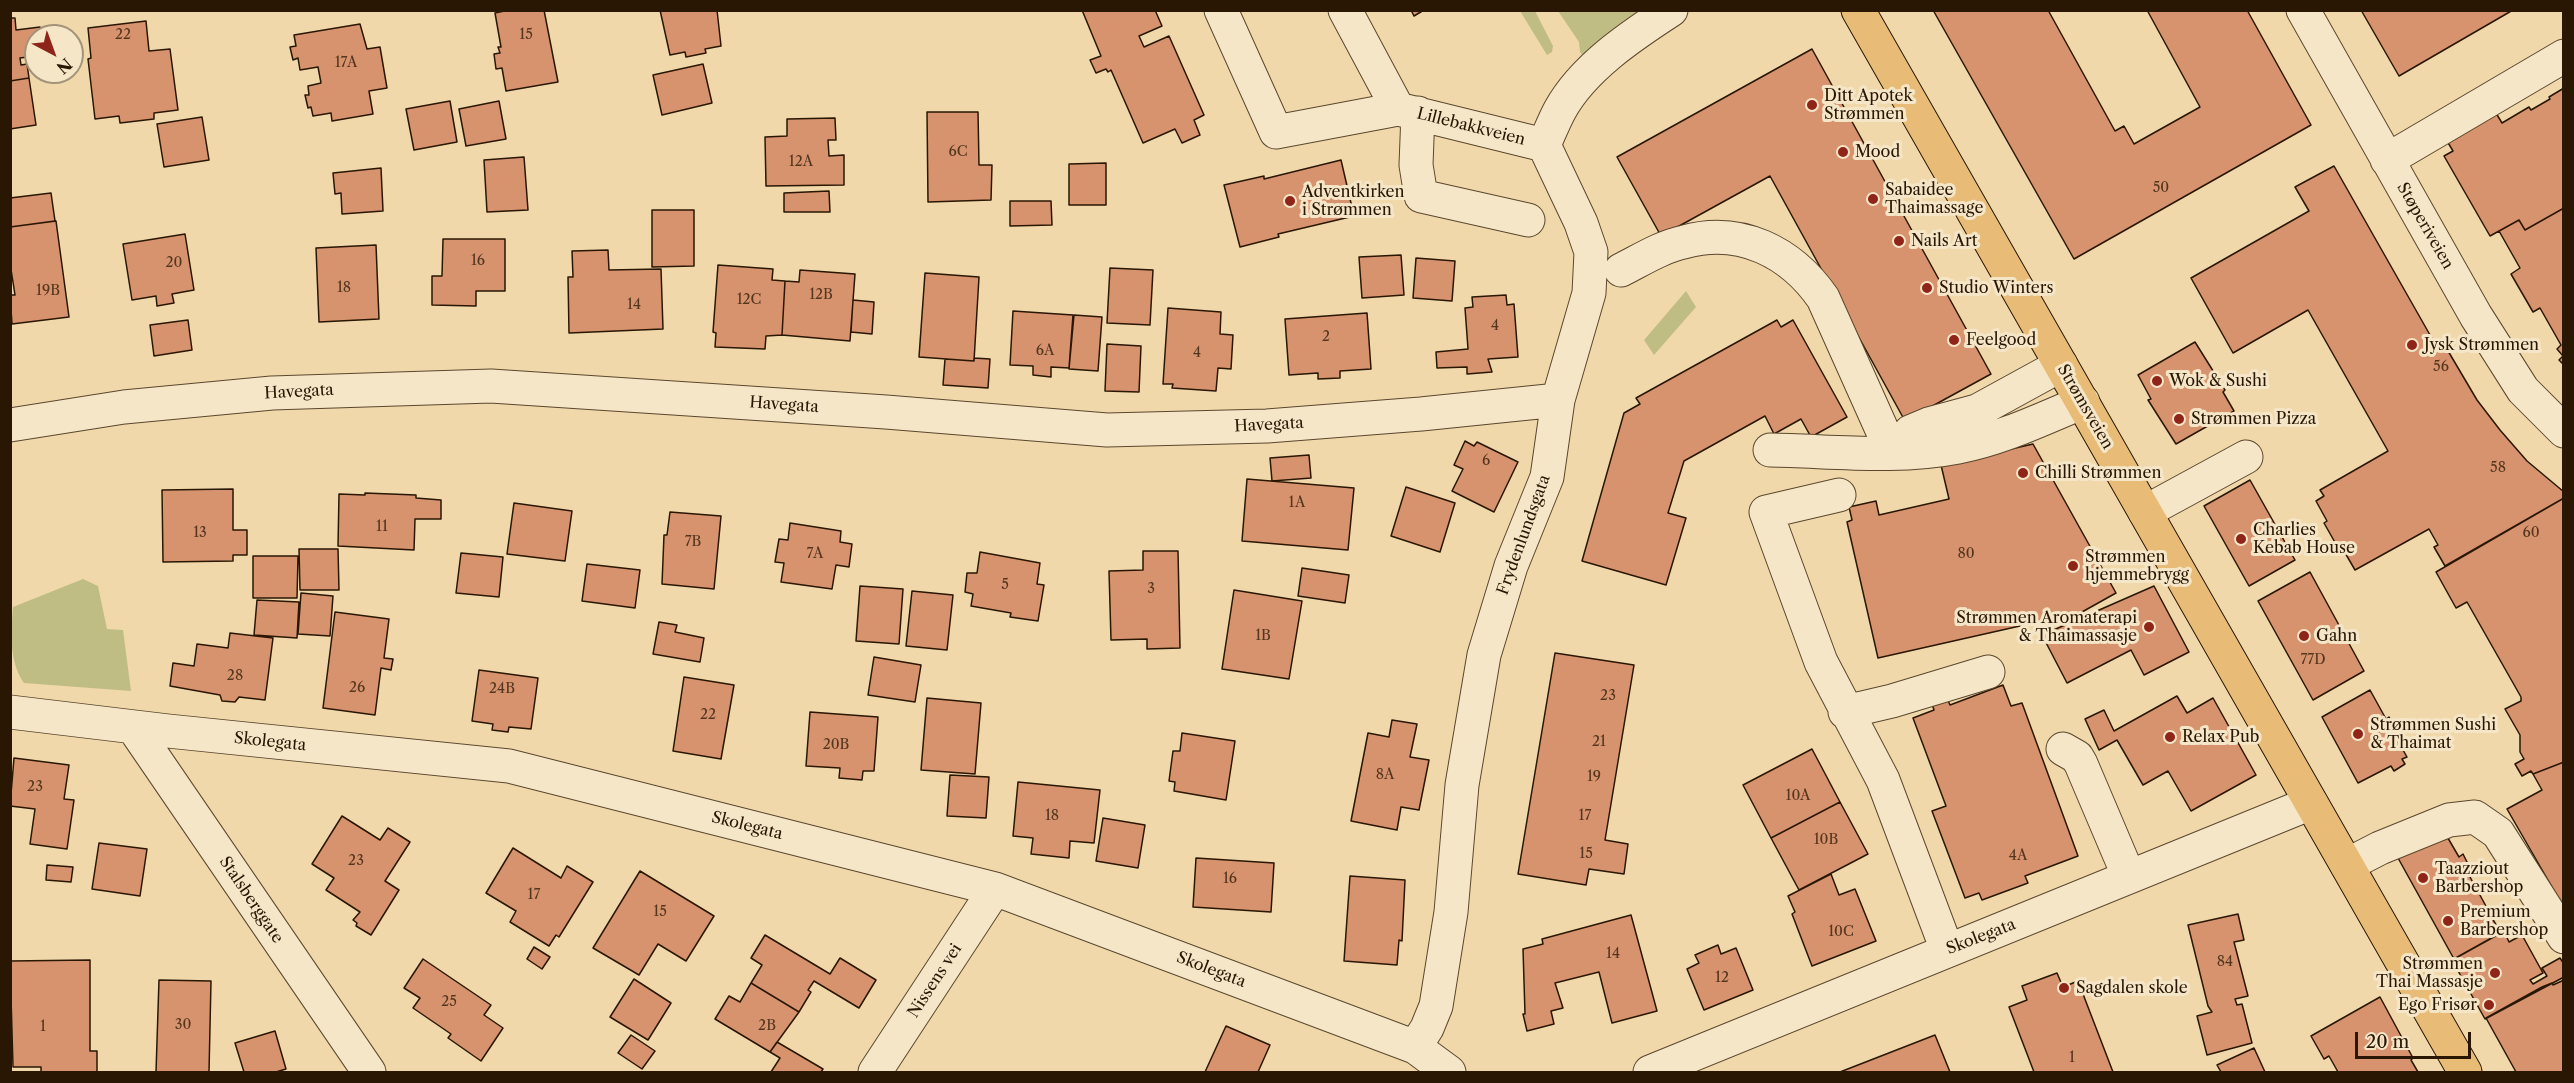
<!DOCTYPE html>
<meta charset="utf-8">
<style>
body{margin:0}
#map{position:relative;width:2574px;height:1083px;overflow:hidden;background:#f0d8ab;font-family:"Libre Caslon Text",serif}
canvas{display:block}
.frame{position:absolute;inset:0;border:12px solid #291703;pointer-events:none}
.north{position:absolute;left:24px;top:24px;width:60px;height:60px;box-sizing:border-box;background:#f5e6c8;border:2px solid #a39379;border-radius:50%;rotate:139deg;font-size:16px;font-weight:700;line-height:24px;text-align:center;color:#291703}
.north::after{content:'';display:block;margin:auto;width:21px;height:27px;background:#8f2418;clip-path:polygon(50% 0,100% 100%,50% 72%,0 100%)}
.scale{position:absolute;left:2355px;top:1032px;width:116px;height:27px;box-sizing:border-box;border:3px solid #291703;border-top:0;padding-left:8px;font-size:18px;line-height:21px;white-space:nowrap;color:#291703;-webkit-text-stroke:4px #f5e6c8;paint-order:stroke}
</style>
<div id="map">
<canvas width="2574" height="1083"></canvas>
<div class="frame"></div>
<div class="north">N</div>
<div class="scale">20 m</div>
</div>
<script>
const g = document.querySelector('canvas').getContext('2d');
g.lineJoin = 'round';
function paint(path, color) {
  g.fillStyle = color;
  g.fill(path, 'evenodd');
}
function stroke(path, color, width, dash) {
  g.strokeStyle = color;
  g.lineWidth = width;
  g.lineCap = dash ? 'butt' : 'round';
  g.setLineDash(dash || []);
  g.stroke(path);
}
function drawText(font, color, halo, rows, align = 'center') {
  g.font = font + ' "Libre Caslon Text",serif';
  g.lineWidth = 6;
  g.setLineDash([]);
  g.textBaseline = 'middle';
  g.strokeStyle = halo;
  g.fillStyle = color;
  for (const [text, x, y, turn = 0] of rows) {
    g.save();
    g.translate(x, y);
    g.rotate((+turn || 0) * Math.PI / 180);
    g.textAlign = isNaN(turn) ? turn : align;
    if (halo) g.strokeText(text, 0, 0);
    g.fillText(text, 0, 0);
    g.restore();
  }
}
paint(new Path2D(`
 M1520 11H1535L1553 46 1552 52 1547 55Z
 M1558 11H1639L1583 56 1580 52 1579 42Z
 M1686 291 1696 307 1654 355 1644 340Z
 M83 579 98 586 107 629 123 630 131 691 24 683C9 662 11 632 13 607Z`), '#c0bd84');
const building = new Path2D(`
 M509 10H544L558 82 506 91 502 68 496 69 494 54 500 53 498 47H501L495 13Z
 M660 10H717L721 46 705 49 706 53 686 57 685 52 670 55Z
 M1082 10H1155L1162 26 1139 36 1144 47 1169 36 1204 115 1194 120 1200 135 1182 143 1175 129 1143 143 1111 70 1108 72 1106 69 1096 73 1090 60 1101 56Z
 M1411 10H1424L1414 16Z
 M1933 10H2048L2115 131 2124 126 2134 144 2200 107 2147 10H2247L2311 125 2074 259Z
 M2361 10H2513L2399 76Z
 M10 18H15L16 30 40 27 41 36H36V56L20 58 21 65 27 64 29 78 10 81Z
 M146 21 149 51 170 49 178 110 154 113V119L120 123 119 116 95 119 88 59 91 58 88 28Z
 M360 24 367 49 380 47 387 88 369 91 373 114 332 121 331 113 313 116 311 107 308 108 305 95H309L308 86 321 83 318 67 300 70 298 58 293 60 290 47 296 46 294 35Z
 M1812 49 1991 374 1905 421 1770 176 1661 236 1617 157Z
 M703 64 712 103 662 115 653 75Z
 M29 78 36 125 10 129V81Z
 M2564 88V208L2525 230 2519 220 2490 236 2444 156 2453 151 2447 141 2496 113 2502 123 2529 107 2531 110 2550 99 2549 97Z
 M450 101 457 142 414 150 406 109Z
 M499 101 506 139 466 146 459 109Z
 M927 112H978L979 165H992L991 200 928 202Z
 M202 117 209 160 164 167 157 124Z
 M835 118 836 140H828L829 156 844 155V185L766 186 765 137 787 136V119Z
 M524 157 528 210 487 212 484 160Z
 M1341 160 1354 216 1278 234 1279 237 1240 247 1224 185 1264 176V179Z
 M1106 163V205H1069V164Z
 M2334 166 2434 342 2441 339 2477 400 2500 430 2527 461 2564 492V498L2445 566 2434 547 2438 545 2429 529 2355 570 2344 551 2341 553 2324 523 2327 521 2316 501 2324 496 2320 490 2388 451 2308 310 2233 353 2191 278 2309 211 2295 187Z
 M381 168 383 211 342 214 341 193 335 194 333 173Z
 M829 191 830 212H784V193Z
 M51 193 55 221 10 227V198Z
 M1010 201H1051L1052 225 1010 226Z
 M2564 208V365L2559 360 2563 356 2557 349 2561 345 2540 308 2533 312 2511 274 2520 268 2499 231 2519 220 2525 230Z
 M652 210H694V266L652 267Z
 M56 221 69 317 12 324 10 295H15L10 263V227Z
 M185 234 194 290 172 294 174 303 157 306 156 296 132 300 123 244Z
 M443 239H505V291H476V306L432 305V276H442Z
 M376 245 379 319 319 322 316 248Z
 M608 250 609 270 661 269 663 329 569 333 568 277H573L572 251Z
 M1401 255 1404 295 1362 298 1359 257Z
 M1416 258 1455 261 1452 301 1413 298Z
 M718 265 773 269 772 280 785 281 782 335 766 336 765 349 715 347 716 333 713 332Z
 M1110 268 1153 270 1150 325 1107 323Z
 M800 270 855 274 850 341 782 335 785 281 799 282Z
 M925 273 979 277 974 361 919 357Z
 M1506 295 1507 305 1514 304 1518 357 1488 359 1492 372 1467 374V367L1437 368 1436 352 1468 349 1465 308 1473 307 1472 297Z
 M853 300 874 302 872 334 851 332Z
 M1168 308 1221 312 1220 334 1233 335 1231 369 1218 368 1216 391 1172 388 1173 384H1163Z
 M1013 311 1073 315 1069 368 1051 367V377L1033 375V366L1010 365Z
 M1367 313 1371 369 1340 371V378L1318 379V373L1289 375 1285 319Z
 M1074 315 1102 317 1098 371 1069 369Z
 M188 320 192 350 154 356 150 325Z
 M1777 320 1781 327 1793 320 1847 417 1811 437 1801 419 1774 434 1765 416 1684 461 1668 513 1686 518 1666 585 1582 561 1624 413 1640 404 1636 398Z
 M2195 342 2225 390 2223 392 2234 411 2176 444 2148 400 2151 399 2138 375Z
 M1107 344 1141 346 1139 392 1105 391Z
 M974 358 990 359 988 388 943 385 945 359 974 361Z
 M1465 441 1474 446 1477 442 1518 462 1494 512 1452 491 1463 469 1454 465Z
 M2033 444 2116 593 2082 612 1878 658 1847 522 1852 520 1849 507 1876 501 1879 515 1949 499 1941 465Z
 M1309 455 1311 478 1272 481 1270 458Z
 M1247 479 1354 488 1348 550 1242 541Z
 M2250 480 2295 560 2249 586 2204 506Z
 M1406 487 1455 503 1440 552 1391 536Z
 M233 489V530H247V555H233V561L163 562 162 490Z
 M365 493 416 495V498L441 500V519H415L414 550 338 546 339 494 365 495Z
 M2564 498V762L2533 774 2531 771 2522 776 2515 764 2524 759 2520 752V735L2505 709 2521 701V697L2467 602 2456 608 2436 572Z
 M514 503 572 511 565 561 507 554Z
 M670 512 721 516 714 589 662 584 664 535H667Z
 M790 523 841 531 840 542 852 544 849 567 836 565 832 589 781 582 784 563 775 562 779 539 788 540Z
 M299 549H338L339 590H300Z
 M1143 551H1178L1180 648 1147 649V639L1111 640 1109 571 1143 570Z
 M980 552 1040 563 1037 584 1044 585 1038 621 1010 617 1011 613 971 606 973 594 965 592 967 573H977Z
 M461 553 503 557 499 597 456 593Z
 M253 556H298L297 598H253Z
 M587 564 640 570 635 608 582 601Z
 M1302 568 1349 575 1345 603 1298 596Z
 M2310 572 2364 671 2313 700 2258 601Z
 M860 586 903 589 899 644 856 641Z
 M2154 586 2189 652 2144 675 2131 650 2067 683 2042 635Z
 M1234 590 1302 601 1289 679 1222 669Z
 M912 591 953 595 947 650 906 646Z
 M301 593 333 596 330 636 298 634Z
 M257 600 299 602 297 638 254 635Z
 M335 612 389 619 384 658 393 659 391 670 381 668 375 715 323 708Z
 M659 622 677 625 675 632 704 638 700 662 653 654Z
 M230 633 273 638 265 700 239 697 235 702 222 701 220 695 170 686 173 663 194 666 197 644 228 648Z
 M1555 653 1634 665 1605 840 1628 844 1624 874 1589 869 1586 885 1518 874Z
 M874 657 921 665 915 702 868 695Z
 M479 670 538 678 531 729 509 727 508 732 492 730 493 724 472 721Z
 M684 677 734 685 721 759 673 751Z
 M2003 685 2011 706 2022 703 2078 856 2025 876 2028 883 1982 900 1979 893 1965 898 1932 811 1946 806 1913 718 1934 710 1932 704 1947 698 1950 705Z
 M2370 690 2386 719 2389 717 2394 727 2391 729 2407 757 2402 759 2405 764 2394 771 2391 766 2358 783 2322 717Z
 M2177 696 2187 713 2213 698 2256 775 2191 811 2168 771 2143 785 2117 740 2099 750 2085 719 2104 710 2114 731Z
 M927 698 981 703 975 774 921 770Z
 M810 712 878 717 874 771H863L862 780 839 778 840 768 806 766Z
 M1392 720 1417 724 1410 757 1429 760 1419 810 1401 807 1397 830 1351 821 1368 733 1389 737Z
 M1182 733 1235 741 1226 800 1174 791 1175 782 1169 781 1173 751H1180Z
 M1812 749 1840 802 1771 838 1743 785Z
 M14 758 69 765 64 799 74 800 67 849 30 844 35 809 10 806Z
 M2564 762V908L2507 809 2542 790 2533 774Z
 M950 775 989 777 986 818 947 816Z
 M1018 782 1100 790 1094 843 1070 841 1069 858 1031 854 1033 838 1013 836Z
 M1840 802 1868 854 1799 890 1771 838Z
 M342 816 380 840 388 828 410 842 385 881 399 890 371 935 356 926 357 923 353 920 360 912 326 890 334 878 312 864Z
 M1103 818 1145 825 1138 868 1096 861Z
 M2445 833 2459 857 2463 854 2468 864 2464 866 2487 908 2491 906 2496 915 2492 918 2501 933 2454 959 2398 858Z
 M99 843 147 849 140 896 92 889Z
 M513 848 561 878 567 866 593 882 559 937 556 935 549 946 510 922 516 911 486 893Z
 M1196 858 1274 863 1271 912 1193 907Z
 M47 865 73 867 71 882 46 880Z
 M640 871 714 916 686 961 658 944 639 975 593 948Z
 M1831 874 1839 895 1855 889 1876 941 1812 966 1792 914 1795 912 1788 896Z
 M1350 876 1405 880 1402 941 1399 940 1397 965 1344 961Z
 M2238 914 2244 940 2234 942 2248 996 2235 999 2237 1005 2242 1004 2252 1043 2207 1055 2197 1016 2212 1012 2208 1006 2188 925Z
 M1631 915 1657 1011 1612 1023 1599 972 1555 983 1563 1008 1551 1011 1554 1024 1527 1031 1523 1014H1525L1523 949 1543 944 1542 939Z
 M2504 931 2509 942 2522 935 2543 973 2530 980 2533 984 2547 976 2542 968 2560 958 2564 964V977L2485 1019 2452 960Z
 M765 935 830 974 840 958 876 980 859 1008 814 981 808 990 811 992 799 1012 751 983 762 965 751 958Z
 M1718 945 1721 954 1736 948 1753 990 1704 1010 1687 969 1699 963 1695 955Z
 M534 947 550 957 542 969 527 959Z
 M423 959 491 1005 484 1015 503 1028 481 1061 448 1038 451 1034 413 1008 420 998 404 988Z
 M90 960V1051H97V1072H41V1067H13L10 961Z
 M2057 973 2063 987 2078 981 2113 1072H2034L2009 1007 2027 1000 2022 986Z
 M634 979 671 1003 648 1040 610 1017Z
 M159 980 211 981 209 1072H156Z
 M2564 980V1072H2516L2486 1018 2542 987 2552 983 2553 985Z
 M751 983 799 1012 770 1052 715 1019 729 996 740 1002Z
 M2380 997 2413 1058 2411 1060 2418 1072H2338L2329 1056 2324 1059 2311 1036Z
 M1226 1026 1270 1045 1258 1072H1205Z
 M275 1031 286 1069 276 1072H244L235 1043Z
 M631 1035 655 1051 642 1069 618 1053Z
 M1935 1035 1950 1072H1840Z
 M777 1042 823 1069 821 1072H771L780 1058 770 1052Z
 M2254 1048 2265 1072H2221L2217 1065Z`);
paint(building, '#d7926e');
stroke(building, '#291703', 1.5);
const minor = new Path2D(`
 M1221 10 1276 132 1398 109 1544 145
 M1345 10 1398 109
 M2303 10 2476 316 2523 390 2564 431
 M1418 113 1416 165 1421 196 1528 220
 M2387 160 2564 56
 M1621 270C1641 260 1661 247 1684 242 1740 226 1791 252 1823 298L1892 452
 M10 425 124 407 272 393 491 386 886 412 1107 430 1267 426 1421 414 1558 400
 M1910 432 1929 424 1977 411 2061 365
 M1770 450C1832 451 1897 459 1958 447 2001 439 2042 419 2083 402
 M1839 495 1766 512 1821 662 1883 780 1947 950
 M2145 512 2246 457
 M10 712 168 731 509 766 995 889 1415 1047 1449 1072
 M1845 712 1892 701 1988 672
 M133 727 369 1072
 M2063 749 2077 757 2081 764 2129 877
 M2347 865 2380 848 2449 820 2475 817 2498 833 2564 937
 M1415 1047 1427 1028 1436 1006 1451 912 1462 785 1484 655 1511 566 1547 477 1558 400 1589 293 1591 252 1581 223 1544 145C1549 134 1554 121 1560 110 1583 68 1631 36 1671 10
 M875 1072 995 889
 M1650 1072 2311 803`);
const major = new Path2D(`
 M1858 10 2465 1072`);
stroke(minor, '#5b472d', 35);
stroke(major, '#291703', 35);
stroke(minor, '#f5e6c8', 33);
stroke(major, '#e8bc76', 33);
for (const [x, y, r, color] of [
 [1812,105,6,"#8f2418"],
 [1843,152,6,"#8f2418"],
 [1873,199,6,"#8f2418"],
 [1290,201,6,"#8f2418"],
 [1899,241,6,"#8f2418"],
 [1927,288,6,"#8f2418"],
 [1954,340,6,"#8f2418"],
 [2412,345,6,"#8f2418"],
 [2157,381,6,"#8f2418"],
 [2179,419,6,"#8f2418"],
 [2023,473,6,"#8f2418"],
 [2241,539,6,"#8f2418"],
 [2073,566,6,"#8f2418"],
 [2149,627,6,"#8f2418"],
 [2304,636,6,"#8f2418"],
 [2358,734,6,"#8f2418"],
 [2170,737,6,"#8f2418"],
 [2423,878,6,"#8f2418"],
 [2448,921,6,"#8f2418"],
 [2495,973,6,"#8f2418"],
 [2064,988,6,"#8f2418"],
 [2489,1005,6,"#8f2418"]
]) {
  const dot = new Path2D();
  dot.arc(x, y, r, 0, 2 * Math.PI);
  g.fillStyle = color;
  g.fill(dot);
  stroke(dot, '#f5e6c8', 2);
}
drawText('14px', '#54361e', null, [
 ["22",123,35],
 ["15",526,35],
 ["17A",346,63],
 ["6C",958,152],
 ["12A",801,162],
 ["50",2161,188],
 ["16",478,261],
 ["20",174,263],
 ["18",344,288],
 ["19B",48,291],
 ["12B",821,295],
 ["12C",749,300],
 ["14",634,305],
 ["4",1495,326],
 ["2",1326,337],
 ["6A",1045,351],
 ["4",1197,353],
 ["56",2441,367],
 ["6",1486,461],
 ["58",2498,468],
 ["1A",1297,503],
 ["11",382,527],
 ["13",200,533],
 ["60",2531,533],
 ["7B",693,542],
 ["7A",815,554],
 ["80",1966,554],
 ["5",1005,585],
 ["3",1151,589],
 ["1B",1263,636],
 ["77D",2313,660],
 ["28",235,676],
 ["26",357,688],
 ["24B",502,689],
 ["23",1608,696],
 ["22",708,715],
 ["21",1599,742],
 ["20B",836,745],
 ["8A",1385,775],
 ["19",1594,777],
 ["23",35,787],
 ["10A",1798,796],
 ["18",1052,816],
 ["17",1585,816],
 ["10B",1826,840],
 ["15",1586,854],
 ["4A",2018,856],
 ["23",356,861],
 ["16",1230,879],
 ["17",534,895],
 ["15",660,912],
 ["10C",1841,932],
 ["14",1613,954],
 ["84",2225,962],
 ["12",1722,978],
 ["25",449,1002],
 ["30",183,1025],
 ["2B",767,1026],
 ["1",43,1027],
 ["1",2072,1058]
]);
drawText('16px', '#291703', '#f5e6c8', [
 ["Ditt Apotek",1824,96],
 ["Strømmen",1824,114],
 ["Mood",1855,152],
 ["Sabaidee",1885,190],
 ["Thaimassage",1885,208],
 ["Adventkirken",1302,192],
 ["i Strømmen",1302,210],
 ["Nails Art",1911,241],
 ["Studio Winters",1939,288],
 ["Feelgood",1966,340],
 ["Jysk Strømmen",2424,345],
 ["Wok & Sushi",2169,381],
 ["Strømmen Pizza",2191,419],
 ["Chilli Strømmen",2035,473],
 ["Charlies",2253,530],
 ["Kebab House",2253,548],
 ["Strømmen",2085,557],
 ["hjemmebrygg",2085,575],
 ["Strømmen Aromaterapi",2137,618,"right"],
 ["& Thaimassasje",2137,636,"right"],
 ["Gahn",2316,636],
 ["Strømmen Sushi",2370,725],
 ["& Thaimat",2370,743],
 ["Relax Pub",2182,737],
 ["Taazziout",2435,869],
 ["Barbershop",2435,887],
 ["Premium",2460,912],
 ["Barbershop",2460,930],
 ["Strømmen",2483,964,"right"],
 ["Thai Massasje",2483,982,"right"],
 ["Sagdalen skole",2076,988],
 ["Ego Frisør",2477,1005,"right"]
], 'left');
drawText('16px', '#291703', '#f5e6c8', [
 ["Lillebakkveien",1471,127,14],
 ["Støperiveien",2425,226,60],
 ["Havegata",299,392,-3],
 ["Havegata",784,405,4],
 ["Strømsveien",2085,407,60],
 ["Havegata",1269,425,-3],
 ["Frydenlundsgata",1524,535,-70],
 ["Skolegata",270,742,6],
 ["Skolegata",747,826,14],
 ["Stalsberggate",251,900,56],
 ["Skolegata",1981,937,-21],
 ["Skolegata",1211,970,21],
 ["Nissens vei",935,981,-57]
]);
</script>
